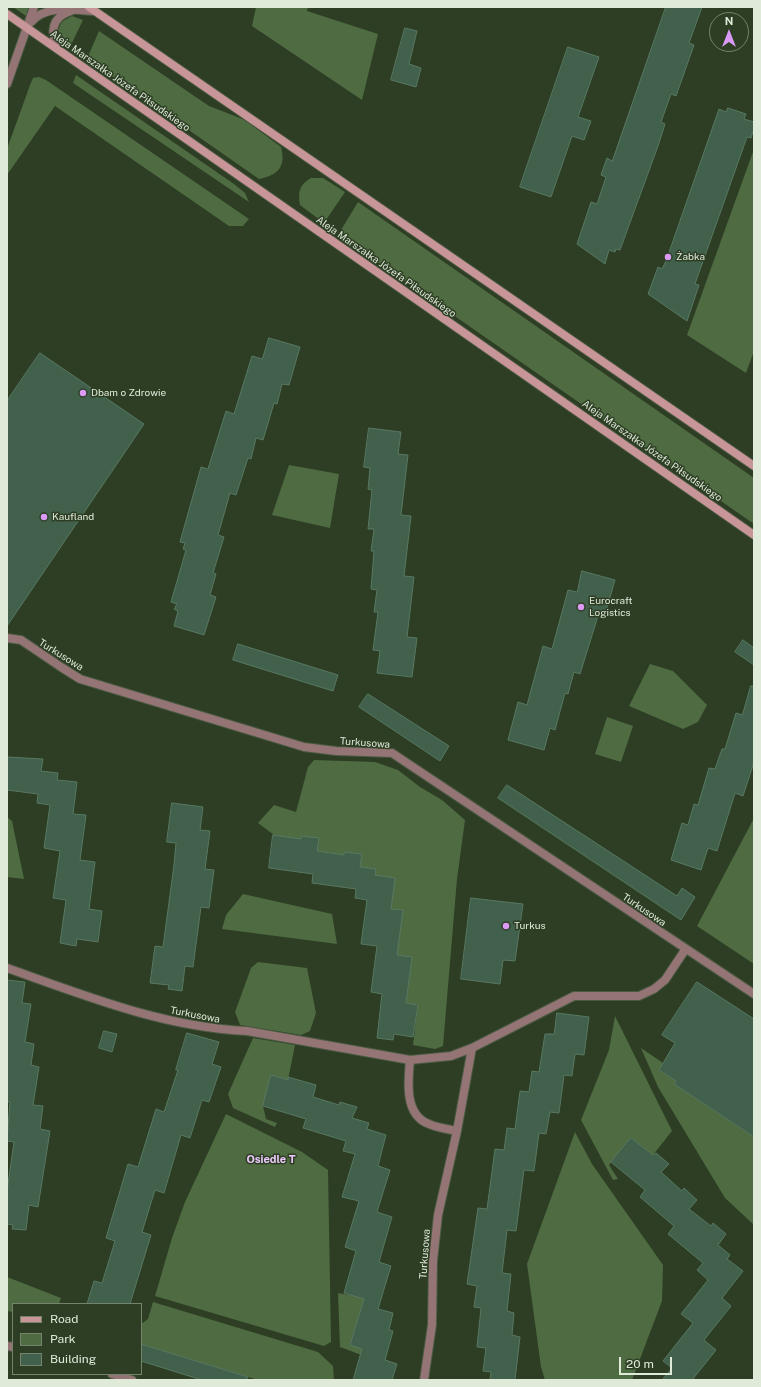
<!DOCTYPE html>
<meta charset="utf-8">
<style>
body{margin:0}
#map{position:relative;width:761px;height:1387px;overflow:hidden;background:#2d3e24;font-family:"Public Sans",sans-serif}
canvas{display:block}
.frame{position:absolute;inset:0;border:8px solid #dfead9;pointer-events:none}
.legend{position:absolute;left:12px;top:1303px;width:130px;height:72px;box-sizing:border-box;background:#2d3e24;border:1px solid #74836c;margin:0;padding:5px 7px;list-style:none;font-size:12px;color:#dfead9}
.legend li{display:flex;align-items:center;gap:8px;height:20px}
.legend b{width:20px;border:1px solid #74836c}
.north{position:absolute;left:709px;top:12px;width:40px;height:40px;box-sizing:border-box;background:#2d3e24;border:1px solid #74836c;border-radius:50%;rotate:0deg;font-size:11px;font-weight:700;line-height:16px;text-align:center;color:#dfead9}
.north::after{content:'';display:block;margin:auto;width:14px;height:18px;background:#da9af6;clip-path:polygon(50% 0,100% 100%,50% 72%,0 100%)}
.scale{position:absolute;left:619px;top:1357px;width:53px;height:18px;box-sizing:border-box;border:2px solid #dfead9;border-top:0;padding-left:5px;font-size:12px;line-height:14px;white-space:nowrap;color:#dfead9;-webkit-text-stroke:3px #2d3e24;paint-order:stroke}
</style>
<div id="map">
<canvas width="761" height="1387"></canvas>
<div class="frame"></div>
<ul class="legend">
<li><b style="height:5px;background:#c89598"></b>Road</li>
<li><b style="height:11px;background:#4f6b41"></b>Park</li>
<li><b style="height:11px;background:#42614c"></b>Building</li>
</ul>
<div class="north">N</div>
<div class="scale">20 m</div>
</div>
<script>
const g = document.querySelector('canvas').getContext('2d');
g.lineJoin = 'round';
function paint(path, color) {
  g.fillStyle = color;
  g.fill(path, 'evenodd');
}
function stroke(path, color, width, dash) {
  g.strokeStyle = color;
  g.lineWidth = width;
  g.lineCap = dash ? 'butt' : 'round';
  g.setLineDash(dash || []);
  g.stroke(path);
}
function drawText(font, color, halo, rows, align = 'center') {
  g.font = font + ' "Public Sans",sans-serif';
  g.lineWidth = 3;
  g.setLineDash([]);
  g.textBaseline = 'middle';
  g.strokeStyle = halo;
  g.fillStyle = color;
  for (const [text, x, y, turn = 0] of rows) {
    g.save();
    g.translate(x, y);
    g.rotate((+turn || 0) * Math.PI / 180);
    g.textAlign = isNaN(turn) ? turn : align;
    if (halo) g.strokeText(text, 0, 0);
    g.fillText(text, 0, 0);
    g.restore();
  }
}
paint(new Path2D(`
 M13 7H29L26 16Z
 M256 7H308L307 11 378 34 362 100 252 26Z
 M72 16 83 20 70 47C61 40 54 32 63 21Z
 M99 31 209 106 245 120 281 147C286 166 279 175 259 179L87 59Z
 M76 75 234 184 245 193 249 202 73 83Z
 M39 77 46 80 249 219 243 226H229L55 106 7 175V149L30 85 33 78Z
 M754 149V351L746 373 687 335Z
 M311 178H323L345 192 324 223 300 205C298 192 299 185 311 178Z
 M358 202 754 478V524L338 235Z
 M289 465 339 474 330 528 272 515Z
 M650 664 673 671 707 705 698 722 683 729 629 706Z
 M607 717 633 726 621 762 595 754Z
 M314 760 375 762 398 770 420 787 442 800 465 820 457 879 443 1046 435 1049 413 1045 418 1005 403 1003 375 887 318 868 258 823 274 805 296 812 308 767Z
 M7 817 12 821 24 879 7 877Z
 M754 818V964L697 926Z
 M243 894 332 914 337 944 222 929 226 915Z
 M258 962 307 968 316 1013 310 1031 301 1035 240 1025 235 1012 251 968Z
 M615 1016 672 1131 653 1155 631 1138 609 1165 618 1179 613 1180 581 1120 609 1050Z
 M253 1038 295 1045 288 1080 263 1106 266 1119 277 1123 275 1127 233 1108 228 1094Z
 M641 1048 663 1063 659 1070 676 1081 674 1084 754 1137V1225L725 1198 658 1087Z
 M226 1114 302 1152 328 1170 331 1342 324 1346 155 1296 172 1238 185 1202Z
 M575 1132 592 1164 663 1265 662 1301 632 1380H545L541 1367 527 1264Z
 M7 1277 61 1298 59 1304H13V1312L7 1311Z
 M338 1293 360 1297 365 1296 350 1345 365 1349 364 1356 340 1347Z
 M153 1302 318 1352 333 1366 334 1380H258L141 1344V1324L148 1319Z`), '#4f6b41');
const building = new Path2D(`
 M666 7H702L689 43 694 45 676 96 671 94 661 122 665 124 658 146 620 250 616 249 615 252 609 250 605 264 577 244 591 202 597 204 606 177 601 175 607 158 612 161Z
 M405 28 417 31 409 64 421 68 416 87 391 80Z
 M568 47 599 57 578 117 591 121 584 140 572 136 551 197 520 187Z
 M728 108 746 114 744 119 754 122V128L751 138 747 137 695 284 699 285 687 321 648 294 658 267 662 269 666 261 719 109 726 112Z
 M269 338 300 347 289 385 282 384 277 404 274 403 263 440 256 438 251 459 248 458 236 495 230 493 218 535 224 537 213 573 216 574 210 595 216 597 204 635 174 626 178 611 174 609 177 604 171 602 186 550 183 549 185 543 180 542 201 467 208 469 226 411 234 414 252 356 262 359Z
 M40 353 144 424 7 626V401Z
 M369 428 401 432 398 454 408 455 401 515 411 516 404 576 414 577 407 637 417 638 412 677 377 673 380 651 373 650 378 612H374L377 590 371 589 374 551H371L374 529H368L372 490 368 489 370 468 364 467Z
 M582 571 615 580 604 618 598 616 580 674 574 672 568 694 565 693 555 730 550 728 544 750 508 740 518 702 527 705 543 646 552 649 568 590 577 592Z
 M743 640 754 648V665L735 652Z
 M238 644 338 675 333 691 233 660Z
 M751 686H754V762L743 796 735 793 717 851 708 848 701 870 671 860 682 823 688 825 694 804 698 805 709 768 715 769 722 749H725L736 713 742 715Z
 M368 694 449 746 440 761 359 707Z
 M7 757 43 759 41 771 58 773 57 780 77 782 73 814 86 815 80 860 95 862 89 909 102 911 98 942 77 939 76 946 60 943 66 900 53 898 60 851 44 848 50 805 37 803 38 794 7 790Z
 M507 785 677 896 682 888 695 897 681 920 498 798Z
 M172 803 203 807 200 830 210 831 205 869 214 870 209 908 201 907 193 967 185 966 182 991 168 989 169 985 150 983 155 946 163 947 174 865 176 843 167 842Z
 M273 835 301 839V836L319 838 317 851 344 855V852L362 854 360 867 376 869 375 875 395 878 391 909 403 910 397 955 412 957 406 1003 418 1005 413 1037 394 1034 393 1040 377 1038 382 994 371 992 377 946 361 944 367 900 355 898 356 889 312 883 313 874 269 868Z
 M471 898 523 904 515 961 503 960 500 984 461 979Z
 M7 980 25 982 22 1003 31 1004 25 1042 34 1044 31 1065 39 1067 33 1105 43 1106 40 1129 50 1131 38 1207 29 1205 26 1230 12 1229 13 1225 7 1224V1191L14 1142 7 1141 10 1102H7Z
 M697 982 754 1019V1137L674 1084 676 1081 659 1070 675 1043 662 1035Z
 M557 1013 589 1017 584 1055 575 1054 572 1076 564 1075 559 1113 550 1112 546 1134 539 1133 534 1171 524 1170 516 1231 507 1230 502 1273 511 1274 507 1311 514 1313 512 1335 520 1337 515 1380H490L491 1372 483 1371 486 1348 477 1347 481 1308 474 1307 477 1286 467 1284 478 1208 487 1209 495 1149 504 1150 507 1128 515 1129 520 1091 529 1092 532 1071 539 1072 545 1034H554Z
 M104 1031 117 1034 112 1052 99 1048Z
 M187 1033 219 1042 212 1064 221 1067 209 1102 202 1100 190 1138 181 1135 164 1193 155 1190 142 1232 151 1235 130 1304H87L94 1281 102 1283 115 1241 106 1238 128 1164 138 1167 156 1109 164 1112 178 1070H176Z
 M271 1075 288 1080V1077L316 1085 313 1097 339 1105 340 1102 357 1107 352 1118 369 1123 367 1129 386 1135 378 1166 390 1170 377 1212 392 1217 379 1262 391 1266 378 1309 393 1313 389 1330 393 1331 385 1360 397 1364 392 1380H353L362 1349 350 1345 364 1299 344 1293 356 1251 345 1247 359 1201 342 1197 355 1154 343 1151 346 1141 303 1128 306 1119 263 1106Z
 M631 1138 653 1155 656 1153 669 1164 661 1172 682 1191 684 1188 697 1200 689 1209 711 1226 713 1223 726 1234 718 1245 730 1255 727 1259 743 1271 722 1298 731 1306 704 1340 716 1350 692 1380H662L672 1368 663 1361 693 1323 681 1314 708 1280 697 1270 703 1263 668 1234 674 1226 640 1197 645 1190 611 1162Z
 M141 1344 248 1377 247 1380H202L141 1361Z`);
paint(building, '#42614c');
stroke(building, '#587862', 1);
const minor = new Path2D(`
 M31 22C47 4 72 10 94 11
 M57 48C50 31 52 17 71 11
 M7 84 34 7
 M7 638 21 640 61 667 80 679 304 747 336 751 392 753 754 994
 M7 968C86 996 163 1027 247 1031L410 1060 451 1056 472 1048 574 996H639L654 989 665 980 685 950
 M410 1060C408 1081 404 1115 429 1124 437 1128 448 1129 457 1131
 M7 1346 13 1347
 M112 1374 132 1380
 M424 1380 432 1325 433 1261 438 1215 457 1131 472 1048`);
const secondary = new Path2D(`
 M89 7 754 466
 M7 14 754 535`);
stroke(minor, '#495a41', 10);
stroke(secondary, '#495a41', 10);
stroke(minor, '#957476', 8);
stroke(secondary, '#c89598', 8);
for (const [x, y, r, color] of [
 [668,257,4,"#da9af6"],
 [83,393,4,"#da9af6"],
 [44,517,4,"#da9af6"],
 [581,607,4,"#da9af6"],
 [506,926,4,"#da9af6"]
]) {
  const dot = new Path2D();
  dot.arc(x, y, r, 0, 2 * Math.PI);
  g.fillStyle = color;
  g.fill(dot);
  stroke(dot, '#2d3e24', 1.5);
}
drawText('10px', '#dfead9', '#2d3e24', [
 ["Aleja Marszałka Józefa Piłsudskiego",120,81,35],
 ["Aleja Marszałka Józefa Piłsudskiego",386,267,35],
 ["Aleja Marszałka Józefa Piłsudskiego",652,451,35],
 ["Turkusowa",61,655,32],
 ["Turkusowa",365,743,4],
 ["Turkusowa",644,910,34],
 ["Turkusowa",195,1015,11],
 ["Turkusowa",425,1254,-86]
]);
drawText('10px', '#dfead9', '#2d3e24', [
 ["Żabka",676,257],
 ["Dbam o Zdrowie",91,393],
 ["Kaufland",52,517],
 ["Eurocraft",589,601],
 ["Logistics",589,613],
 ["Turkus",514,926]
], 'left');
drawText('bold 11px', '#eecafe', '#2d3e24', [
 ["Osiedle T",271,1160]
]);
</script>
